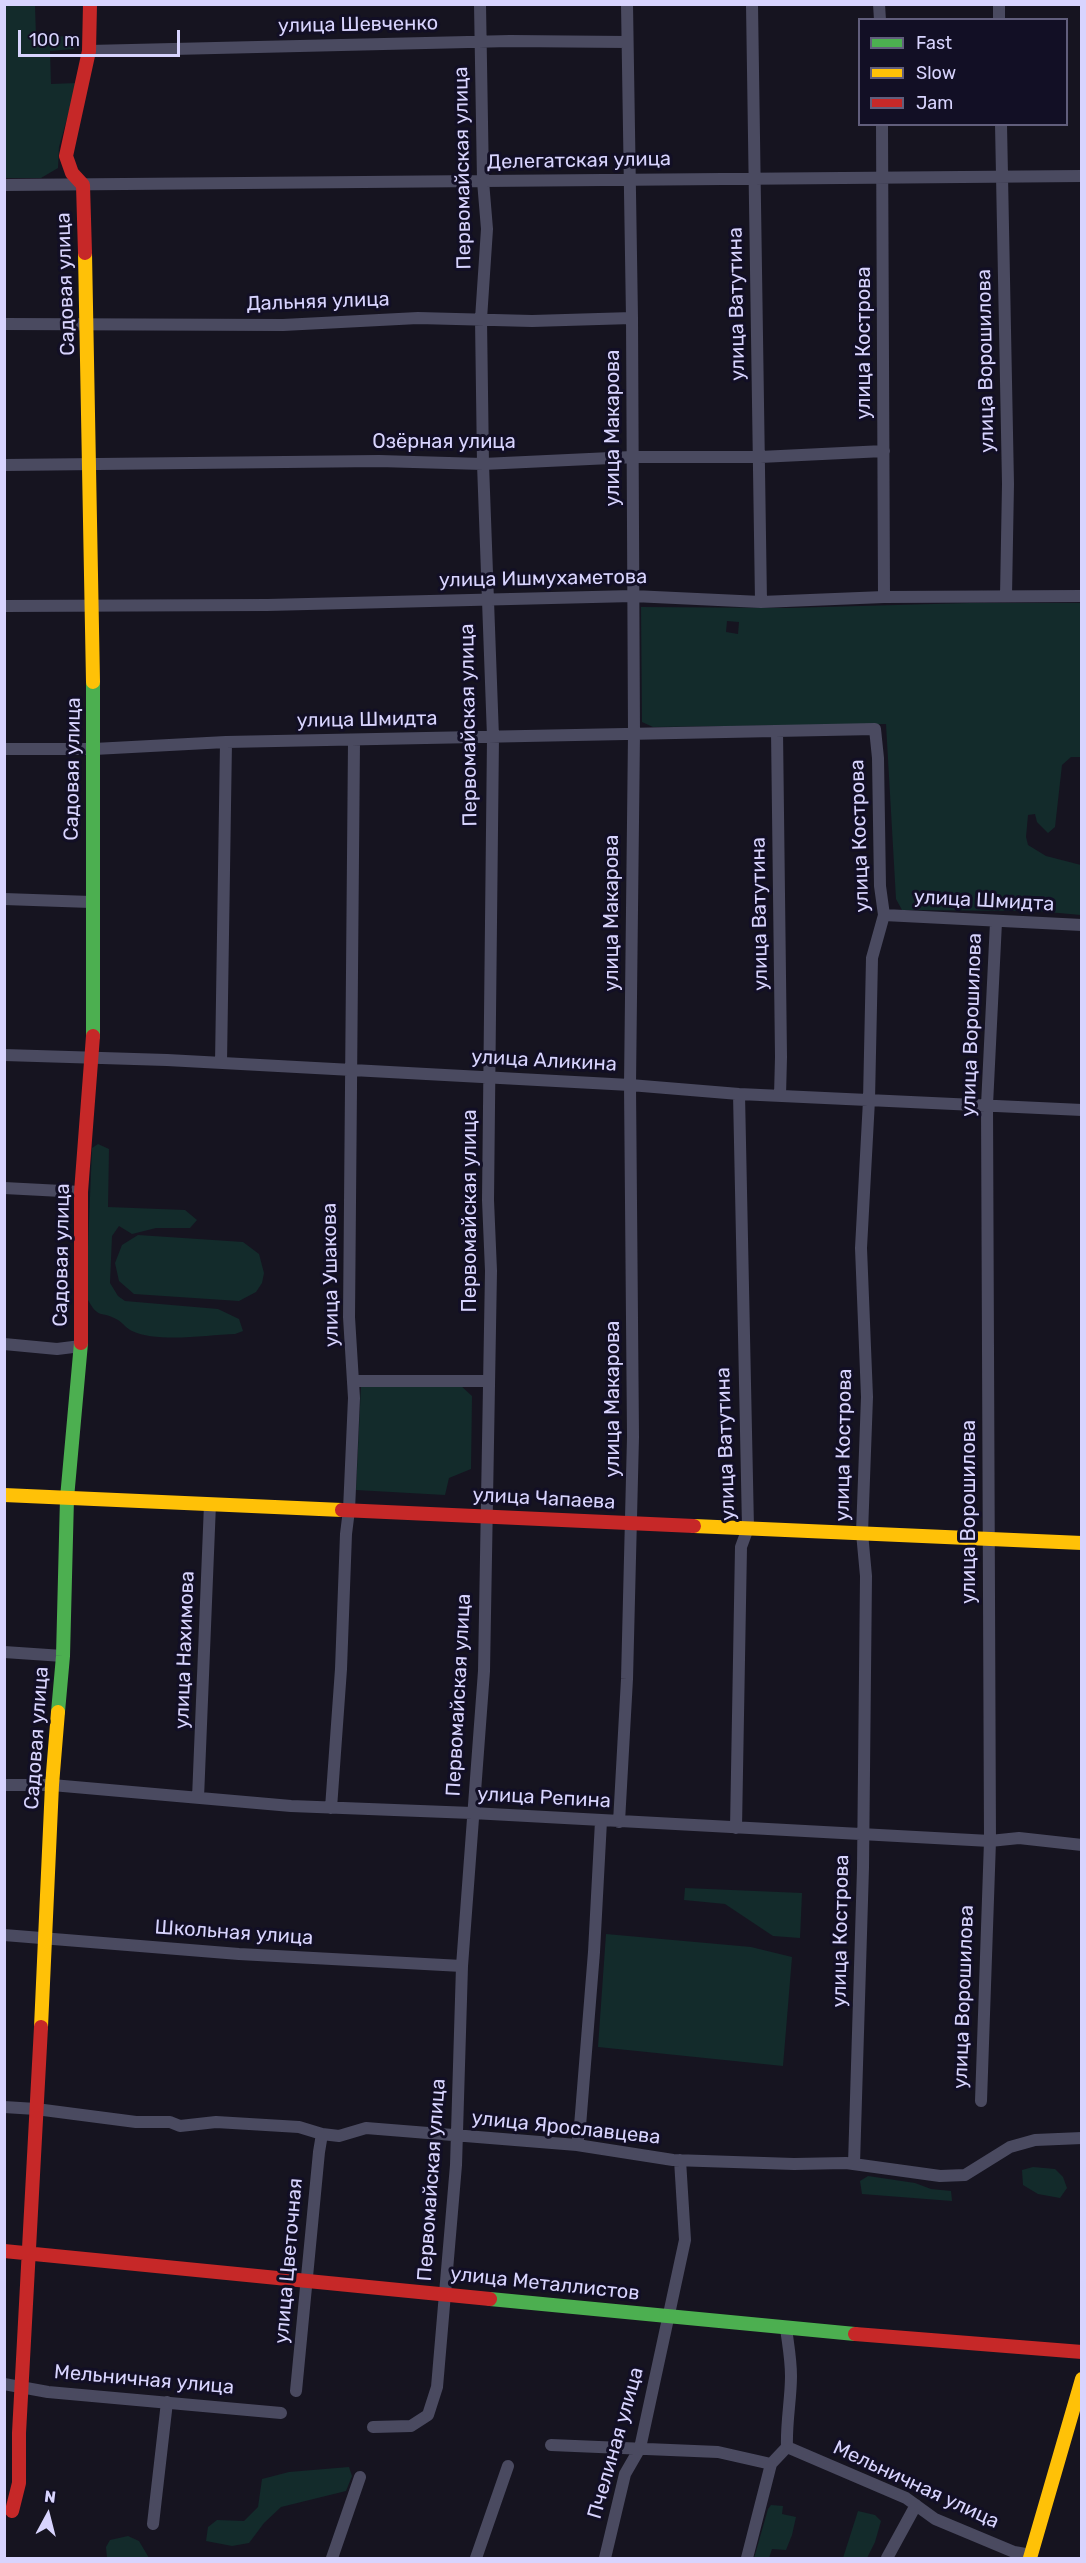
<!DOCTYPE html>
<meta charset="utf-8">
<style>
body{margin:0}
#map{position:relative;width:1086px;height:2563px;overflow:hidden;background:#161420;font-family:Rubik,sans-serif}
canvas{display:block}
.frame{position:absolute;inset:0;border:6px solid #d8d4fe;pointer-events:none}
.legend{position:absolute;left:858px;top:18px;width:210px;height:108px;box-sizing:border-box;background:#120f25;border:2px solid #615e7c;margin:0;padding:8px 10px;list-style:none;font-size:18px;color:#d8d4fe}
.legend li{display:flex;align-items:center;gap:12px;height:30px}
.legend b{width:30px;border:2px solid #615e7c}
.north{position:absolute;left:18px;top:2485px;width:60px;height:60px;-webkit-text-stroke:4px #120f25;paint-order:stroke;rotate:7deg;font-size:16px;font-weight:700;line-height:24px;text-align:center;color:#d8d4fe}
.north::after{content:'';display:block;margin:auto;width:21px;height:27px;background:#d8d4fe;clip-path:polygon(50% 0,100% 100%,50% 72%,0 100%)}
.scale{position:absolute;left:18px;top:30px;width:162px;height:27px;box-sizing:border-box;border:3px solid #d8d4fe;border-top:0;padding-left:8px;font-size:18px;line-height:21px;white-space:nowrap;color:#d8d4fe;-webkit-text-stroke:4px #120f25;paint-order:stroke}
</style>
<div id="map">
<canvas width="1086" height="2563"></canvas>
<div class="frame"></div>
<ul class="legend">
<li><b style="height:8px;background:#4caf50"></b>Fast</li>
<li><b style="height:8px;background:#ffc107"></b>Slow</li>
<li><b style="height:8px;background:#c62828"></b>Jam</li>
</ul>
<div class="north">N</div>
<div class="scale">100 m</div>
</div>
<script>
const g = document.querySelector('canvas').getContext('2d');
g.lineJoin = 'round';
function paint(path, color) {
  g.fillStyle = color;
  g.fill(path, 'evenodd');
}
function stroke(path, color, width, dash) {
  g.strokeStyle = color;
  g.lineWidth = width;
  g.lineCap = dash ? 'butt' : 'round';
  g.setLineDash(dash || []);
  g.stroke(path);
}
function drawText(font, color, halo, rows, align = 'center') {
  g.font = font + ' Rubik,sans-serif';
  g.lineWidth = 6;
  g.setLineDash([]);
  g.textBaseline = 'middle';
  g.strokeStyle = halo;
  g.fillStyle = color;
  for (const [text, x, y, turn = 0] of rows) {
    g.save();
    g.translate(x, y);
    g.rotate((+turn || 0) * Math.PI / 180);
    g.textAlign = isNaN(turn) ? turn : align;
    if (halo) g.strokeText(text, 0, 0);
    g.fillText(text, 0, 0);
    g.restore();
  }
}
paint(new Path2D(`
 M4 5H35L36 37 74 36V49L50 51 51 84 77 83 59 147 58 168 41 178H5Z
 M969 603H1081V757H1071L1062 765 1055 827 1048 833 1037 822 1035 814 1028 815 1026 837 1028 845 1046 856 1081 865V915L1037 911 902 910 896 899 886 724 653 727 642 722 641 607 788 608ZM727 621 739 622 738 634 726 632Z
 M98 1144 109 1149 108 1207 185 1210 197 1220 190 1228H156L132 1234 119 1226 112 1236 110 1283 118 1296 125 1301 218 1309 239 1319 243 1331 235 1334C207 1335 158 1343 132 1331 127 1329 123 1323 118 1320 100 1309 99 1322 86 1296L92 1148Z
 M138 1235 243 1242 259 1254 264 1273 262 1283 256 1292 239 1301 134 1294 119 1281 115 1263 122 1245Z
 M361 1385H460L472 1396 471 1469 449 1478 445 1495 356 1490Z
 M685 1888 802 1893 800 1938 773 1936 725 1904 684 1900Z
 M606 1934 751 1947 792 1957 783 2066 598 2047Z
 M1033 2167 1055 2169 1063 2177 1067 2188 1060 2198 1038 2194 1023 2185 1022 2170Z
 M868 2176 915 2183 931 2189 951 2191 952 2201 862 2194 860 2181Z
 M349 2467 352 2476 346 2491 281 2507 264 2523 249 2543 232 2546 206 2541 208 2527 217 2520 244 2521 258 2507 262 2479 289 2472Z
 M771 2505 783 2506 782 2514 796 2517 792 2535 786 2550 772 2549 769 2558H754L768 2509Z
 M858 2511 875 2515 881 2521 875 2542 867 2558H843Z
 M128 2536 139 2541 149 2558H107L106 2547 110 2540Z`), '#132b2b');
stroke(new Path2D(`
 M752 4 761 602
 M879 4 880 20
 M999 4V20
 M89 51 510 41 627 42
 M882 124 884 597
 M1001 124 1008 484 1006 596
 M4 185 1082 176
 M4 324 283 325 418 318 532 321 632 318
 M4 465 379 461 483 464 632 457H760L884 451
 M4 606 267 605 633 596 761 602 884 597 1082 596
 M777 731 781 1057 780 1096
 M4 749H94L226 742 875 729 878 758 880 886 884 915 872 958 869 1100 861 1248 867 1397 862 1533 866 1576 863 1868 854 2164
 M4 899 91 902
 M884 915 1082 925
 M4 1055 167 1060 630 1085 739 1094 1082 1110
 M221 1063 226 742
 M4 1188 81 1192
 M4 1344 57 1349 81 1346
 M353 1381H489
 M4 1652 63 1656
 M4 1785H52L291 1806 472 1813 990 1841 1019 1838 1082 1845
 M198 1798 210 1504
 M331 1808 341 1669 346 1534 349 1510 354 1398 349 1317 354 741
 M619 1822 627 1679 633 1437 630 1085 634 734 632 318 627 4
 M736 1828 741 1547 748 1528 739 1094
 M4 1935 239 1954 462 1966
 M981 2101 990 1841 987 1105 996 922
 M4 2107 36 2109 136 2122H170L180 2126 216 2122 299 2127 322 2134 339 2136 366 2128 577 2145 673 2160 794 2164 846 2163 940 2176 965 2175 1010 2147 1035 2140 1082 2138
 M577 2145 580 2126 594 1952 601 1821
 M4 2384 48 2392 281 2413
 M296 2391 319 2152 322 2134
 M373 2427 411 2426 428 2415 437 2387 456 2165 462 1966 484 1671 491 1271 488 1200 493 737 483 464 481 319 487 229 483 181 480 4
 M551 2445 718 2452 771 2464
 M787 2447 906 2498 935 2519 1014 2552 1031 2555
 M153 2524 167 2402
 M332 2558 360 2477
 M476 2558 508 2466
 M605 2558 625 2474 640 2448 685 2240 680 2160
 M747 2558 771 2464 787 2447C786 2423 791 2399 791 2376 791 2359 788 2344 786 2328
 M887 2558 916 2505`), '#4a4a60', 12);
stroke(new Path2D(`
 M93 682V1036
 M58 1712 63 1656 67 1498 81 1343
 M490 2299 855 2334`), '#4caf50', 14);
stroke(new Path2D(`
 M85 253 93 682
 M4 1495 342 1510
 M694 1526 1082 1543
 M41 2027 52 1785 58 1712
 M1030 2558 1082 2379`), '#ffc107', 14);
stroke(new Path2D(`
 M85 253 83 185 72 173 66 156 89 51 90 4
 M81 1343V1192L93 1036
 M342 1510 694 1526
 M4 2251 490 2299
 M855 2334 1082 2352
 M12 2511 19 2483V2433L41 2027`), '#c62828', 14);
drawText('20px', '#d8d4fe', '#120f25', [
 ["улица Шевченко",358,25,-1],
 ["Делегатская улица",579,161,-1],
 ["Первомайская улица",463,168,-91],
 ["Садовая улица",66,284,-92],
 ["Дальняя улица",318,302,-2],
 ["улица Ватутина",737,304,-91],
 ["улица Кострова",864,343,-90],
 ["улица Ворошилова",986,361,-91],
 ["улица Макарова",613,428,-90],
 ["Озёрная улица",444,442],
 ["улица Ишмухаметова",543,579,-1],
 ["улица Шмидта",367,720,-1],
 ["Первомайская улица",469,725,-91],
 ["Садовая улица",73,769,-89],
 ["улица Кострова",860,836,-92],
 ["улица Шмидта",984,901,3],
 ["улица Макарова",612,913,-90],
 ["улица Ватутина",760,914,-91],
 ["улица Ворошилова",972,1025,-88],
 ["улица Аликина",544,1061,3],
 ["Первомайская улица",470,1211,-90],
 ["Садовая улица",62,1255,-89],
 ["улица Ушакова",331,1275,-91],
 ["улица Макарова",613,1399,-90],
 ["улица Ватутина",726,1444,-92],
 ["улица Кострова",844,1445,-89],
 ["улица Чапаева",544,1499,3],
 ["улица Ворошилова",969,1512,-90],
 ["улица Нахимова",185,1650,-88],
 ["Первомайская улица",459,1695,-87],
 ["Садовая улица",37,1738,-86],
 ["улица Репина",544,1798,3],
 ["улица Кострова",841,1931,-89],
 ["Школьная улица",234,1933,4],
 ["улица Ворошилова",964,1997,-88],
 ["улица Ярославцева",566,2128,6],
 ["Первомайская улица",432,2180,-86],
 ["улица Цветочная",289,2261,-85],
 ["улица Металлистов",545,2284,6],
 ["Мельничная улица",144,2380,5],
 ["Пчелиная улица",616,2443,-74],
 ["Мельничная улица",916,2485,25]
]);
</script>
